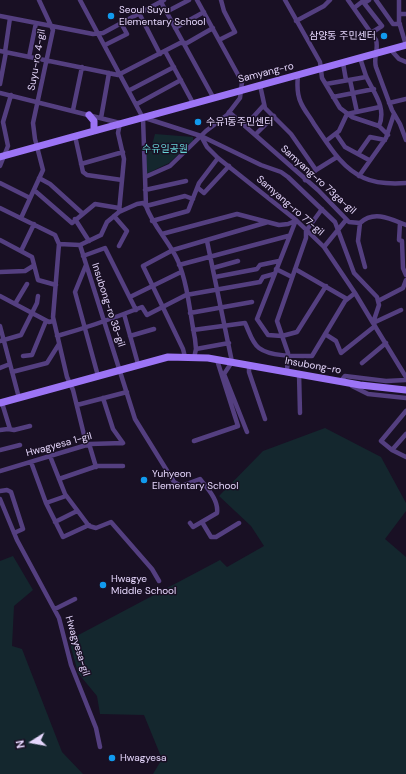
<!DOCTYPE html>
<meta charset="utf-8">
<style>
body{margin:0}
#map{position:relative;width:406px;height:774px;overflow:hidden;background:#191024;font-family:"DM Sans",sans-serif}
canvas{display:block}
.north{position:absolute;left:12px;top:722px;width:40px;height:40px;-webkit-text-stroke:3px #191024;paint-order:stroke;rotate:259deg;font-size:11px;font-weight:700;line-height:16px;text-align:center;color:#e5d6fc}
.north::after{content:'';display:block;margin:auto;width:14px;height:18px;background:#e5d6fc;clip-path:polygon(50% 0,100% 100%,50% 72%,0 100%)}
</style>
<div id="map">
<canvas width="406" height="774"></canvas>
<div class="north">N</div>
</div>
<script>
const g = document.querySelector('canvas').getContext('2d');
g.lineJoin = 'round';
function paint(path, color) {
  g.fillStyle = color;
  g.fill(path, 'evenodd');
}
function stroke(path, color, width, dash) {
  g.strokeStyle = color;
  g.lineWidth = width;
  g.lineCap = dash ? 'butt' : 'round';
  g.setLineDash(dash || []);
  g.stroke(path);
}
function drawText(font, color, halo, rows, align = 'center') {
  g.font = font + ' "DM Sans","Noto Sans KR",sans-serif';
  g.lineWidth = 3;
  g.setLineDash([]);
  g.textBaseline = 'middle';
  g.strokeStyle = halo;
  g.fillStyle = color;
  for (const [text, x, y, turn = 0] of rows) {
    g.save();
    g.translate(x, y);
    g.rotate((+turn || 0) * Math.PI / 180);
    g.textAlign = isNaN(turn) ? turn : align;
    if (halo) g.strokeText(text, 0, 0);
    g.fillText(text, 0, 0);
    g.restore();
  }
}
paint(new Path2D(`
 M155 134 193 137V141L169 163 146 174 145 150 151 149Z
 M325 428 381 457 406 503V511L385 539 406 557V774H153L162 759 144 715 100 714 97 696 78 673 69 640 220 560 227 567 264 546 251 526 219 496 263 451Z
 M13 556 33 590 14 606 12 646 22 649 62 752 83 774H0V561Z`), '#14272e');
stroke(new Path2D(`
 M80 0 143 118 146 206C153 226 169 241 178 261 188 285 190 314 195 339L196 349 194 358
 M285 0 320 62 322 78 340 108 352 117 379 126 388 135
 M348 0 376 40C379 49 373 58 376 67L392 110 400 124 406 140
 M376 0 393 24H400
 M399 0V22L406 45
 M161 2 213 97
 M364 3 382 26 371 33
 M354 8 363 1 364 3 369 0
 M166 12 189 0
 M139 13 160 54
 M399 14H406
 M0 16 93 34 103 33 164 0
 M296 21 324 6 330 0
 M175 28 204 12
 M219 40 235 32 224 11 221 0
 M105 45 127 34 121 23
 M390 49 399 59 406 62
 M0 51 118 75 180 43H187L213 28
 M165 51 193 103
 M5 52 10 18
 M29 57 36 23
 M360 58C362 64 364 70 366 76 373 92 387 107 379 126
 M343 63 346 80
 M298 76C297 85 297 95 301 103 304 110 310 117 314 124 328 144 341 168 364 178 377 184 391 184 406 183
 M350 80 357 112
 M0 84 6 52
 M326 84 366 77
 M260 85 265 108 291 134 316 170
 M130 90 174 67
 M0 93 120 123 118 133 124 159 119 212 107 222 101 235 80 245 59 244
 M333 97 374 89
 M389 103 406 99
 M137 104 181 80
 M73 110 82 67
 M229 112 318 190 349 222 360 223C374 210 391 219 406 225
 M101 118 109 73
 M145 118 201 136 261 165 281 172 288 177 335 222 354 273 377 297 379 305 373 323 406 377
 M245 126 264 105
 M336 134 345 147 369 160
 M255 135 274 116
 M75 136 83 172 87 175 122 180
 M201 136 207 147 218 158 296 220 324 247 355 293 373 323 401 310
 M326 141 339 131 347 114 380 107
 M358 154 370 137 385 140
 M81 164 123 152
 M0 166 8 146 3 122 11 95
 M359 176 386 138 394 114
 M145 177 170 166 206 131 227 115 240 98 242 82 197 0
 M39 178 50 184 82 213
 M305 180 316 170 337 157
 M0 183 30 198
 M198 188 204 193 229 166
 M34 190 72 223 95 204 119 208
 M145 190 186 181
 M0 208 55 235 59 244 53 317 67 377 73 390 86 443 90 447 96 467
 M119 212 137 204 143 203 146 206 185 196 193 199
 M114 216 127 231 119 246
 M21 218 43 170 35 139 33 123 53 30 39 0
 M75 219 89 241
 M296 220 257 319 268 335 282 336 297 332 326 286
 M152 221 188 211 199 183 218 158
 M360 223 358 241 365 267
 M400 223 399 240 402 241 403 268 406 275
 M162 234 237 214 279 225 288 224 295 221
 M0 240 32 257 38 280 56 285
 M207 241 232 362 224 374 247 432
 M80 245 135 419 174 482 181 486 200 479C207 488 219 500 217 513L193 527 190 523
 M324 247 346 220
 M21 251 34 224
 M83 256 105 248 136 310
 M86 265 75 292 98 376
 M179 265 288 236
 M213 268 238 261
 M276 269 292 277
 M295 269 347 299
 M0 272 25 271 33 266
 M215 277 257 269 260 265 279 261
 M0 296 49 322 53 321
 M130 297 181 272
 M378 301 403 288 406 280
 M15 304 27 284
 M190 313 252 302
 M124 314 138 364
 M0 326 19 398
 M193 330 245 323C249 331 252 343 259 348 271 357 298 356 312 356L345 301 355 293
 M325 334 336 341 341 353 375 326
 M57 336C86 328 114 318 142 307L147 315 186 295 260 282 263 277 274 274
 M130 336 154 329
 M0 341 21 335 37 303 38 296
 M196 349 229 343
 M23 356 32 355 46 321
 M185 357 183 349 143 266 173 250 268 222
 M362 363 386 343
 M249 365V372L265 419
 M0 368 10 364
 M287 371 288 353 277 321 306 238V231L322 209
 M12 372 47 363 59 344
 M299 373 300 413
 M343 382 341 381 345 376 386 381 406 380
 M352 386 368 394 406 398
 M103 398 113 429 123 443
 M2 403 10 429
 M77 405 127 392
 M406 411 381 441 392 450 406 457
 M0 430 8 429 14 430 30 426
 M194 441 238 426 217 360
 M0 450 20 445
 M392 450 406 434
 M50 456 65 494 89 526 96 528 111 522 152 569 159 581
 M31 462 46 503 63 537 89 525
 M0 471 90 444 123 443
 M59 479 97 466H123
 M0 491 7 490 11 492 23 529 14 533
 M0 499 17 540 59 618 71 665 96 728 100 747
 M46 503 66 496
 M55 522 77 511
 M202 522 211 537H216L239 523
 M55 609 75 599`), '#543f80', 4.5);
stroke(new Path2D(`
 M89 115 94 121V131
 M0 157 406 45
 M0 403 168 357 208 358 360 385 406 390`), '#9c74f5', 7);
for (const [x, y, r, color] of [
 [111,16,4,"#119aee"],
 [384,36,4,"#119aee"],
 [198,122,4,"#119aee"],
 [144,480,4,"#119aee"],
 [103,585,4,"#119aee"],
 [112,758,4,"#119aee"]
]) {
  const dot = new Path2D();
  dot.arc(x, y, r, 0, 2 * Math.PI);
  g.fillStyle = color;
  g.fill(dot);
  stroke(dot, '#191024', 1.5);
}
drawText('10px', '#e5d6fc', '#191024', [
 ["Seoul Suyu",119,10],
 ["Elementary School",119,22],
 ["삼양동 주민센터",376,36,"right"],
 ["수유1동주민센터",206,122],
 ["Yuhyeon",152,474],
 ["Elementary School",152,486],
 ["Hwagye",111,579],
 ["Middle School",111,591],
 ["Hwagyesa",120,758]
], 'left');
drawText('10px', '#e5d6fc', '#191024', [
 ["Suyu-ro 4-gil",37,60,-80],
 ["Samyang-ro",266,73,-14],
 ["Samyang-ro 73ga-gil",318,180,42],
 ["Samyang-ro 77-gil",290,206,41],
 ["Insubong-ro 38-gil",108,305,72],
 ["Insubong-ro",313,366,10],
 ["Hwagyesa 1-gil",59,445,-15],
 ["Hwagyesa-gil",77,646,73]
]);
drawText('10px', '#67d4d7', '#191024', [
 ["수유일공원",165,149]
]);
</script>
